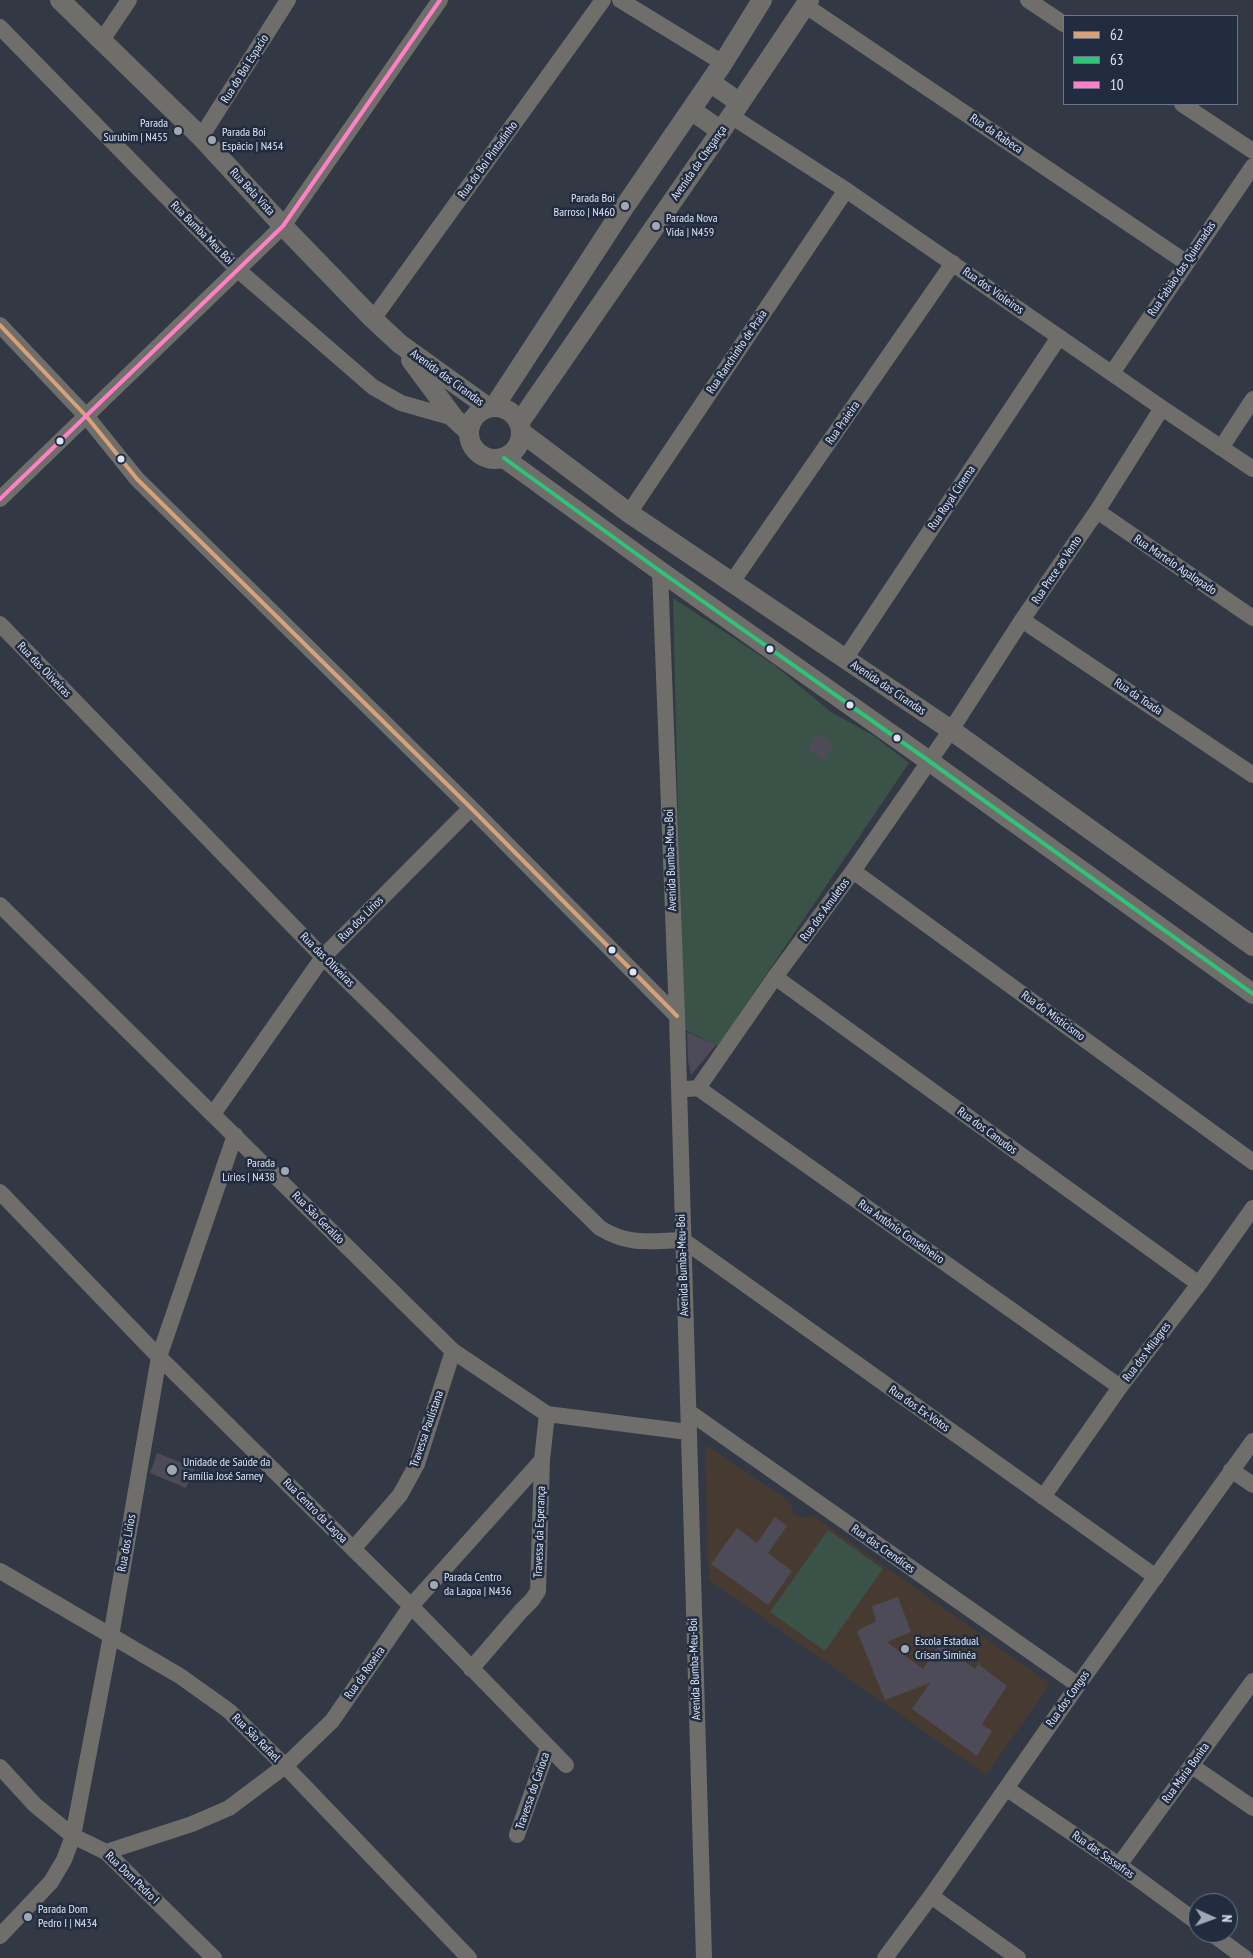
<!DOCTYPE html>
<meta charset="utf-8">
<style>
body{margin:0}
#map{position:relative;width:1253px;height:1958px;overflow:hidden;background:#333944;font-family:"PT Sans Narrow",sans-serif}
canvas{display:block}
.legend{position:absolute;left:1063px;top:15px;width:175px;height:90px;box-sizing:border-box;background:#222c41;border:1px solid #6c7688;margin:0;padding:6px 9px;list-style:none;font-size:15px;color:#dce4f2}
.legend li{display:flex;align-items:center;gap:10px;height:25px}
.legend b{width:25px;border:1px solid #6c7688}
.north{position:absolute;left:1188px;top:1893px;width:50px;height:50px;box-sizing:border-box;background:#222c41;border:1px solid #6c7688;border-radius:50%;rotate:92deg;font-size:14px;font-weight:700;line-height:20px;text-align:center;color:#dce4f2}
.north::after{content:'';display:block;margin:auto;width:18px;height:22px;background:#a1a8b5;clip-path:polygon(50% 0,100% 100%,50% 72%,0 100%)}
</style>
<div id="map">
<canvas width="1253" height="1958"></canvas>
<ul class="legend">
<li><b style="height:6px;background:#d9a179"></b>62</li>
<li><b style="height:6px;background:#2dc577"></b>63</li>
<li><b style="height:6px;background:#ff80c5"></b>10</li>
</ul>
<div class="north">N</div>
</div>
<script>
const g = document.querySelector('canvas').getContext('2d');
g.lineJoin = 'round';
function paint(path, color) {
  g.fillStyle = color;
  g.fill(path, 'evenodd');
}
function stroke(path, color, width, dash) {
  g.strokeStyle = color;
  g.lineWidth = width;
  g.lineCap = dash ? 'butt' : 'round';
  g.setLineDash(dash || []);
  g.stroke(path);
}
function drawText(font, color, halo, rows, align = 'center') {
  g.font = font + ' "PT Sans Narrow",sans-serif';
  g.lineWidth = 5;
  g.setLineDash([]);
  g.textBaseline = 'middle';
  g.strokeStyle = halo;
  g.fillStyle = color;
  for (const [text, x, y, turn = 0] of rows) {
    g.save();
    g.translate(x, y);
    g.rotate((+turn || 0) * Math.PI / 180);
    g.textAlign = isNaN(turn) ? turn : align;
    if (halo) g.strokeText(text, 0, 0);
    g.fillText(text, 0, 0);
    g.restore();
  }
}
paint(new Path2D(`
 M705 1445 790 1502 793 1513 801 1518 814 1516 1050 1684 986 1775 709 1580Z`), '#473b31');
paint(new Path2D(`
 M673 598 773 664 831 712 874 736 909 763 718 1046 683 1029Z
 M828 1530 883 1569 825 1651 770 1612Z`), '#3a5247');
paint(new Path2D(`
 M817 733 834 744 824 761 807 750Z
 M687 1032 716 1045 691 1075 688 1061Z
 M157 1453 195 1468 186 1488 150 1473Z
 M775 1517 787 1526 768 1553 792 1571 768 1605 711 1564 737 1528 757 1543Z
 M898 1597 911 1632 887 1642 923 1669 940 1643 975 1669 978 1664 1007 1686 982 1724 992 1731 977 1756 912 1709 930 1683 885 1700 857 1631 876 1621 872 1606Z`), '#4c4b57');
stroke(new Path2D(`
 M620 0 723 63
 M1028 0 1064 24
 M806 6 1187 263
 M0 27 238 270 373 387 401 403 454 418
 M102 40 129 0
 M1182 104 1253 151
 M731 116 846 190 1162 408 1253 469
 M201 137 288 0
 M373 319 603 0
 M0 325 87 417 137 479 471 808 677 1016
 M1112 373 1253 166
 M1221 448 1253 399
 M0 499 283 226 440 0
 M1097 511 1253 618
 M629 513 846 190
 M660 571 677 1016 704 1958
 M732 582 953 263
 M1022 620 1253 775
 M0 624 323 957 600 1228C630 1246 648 1241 683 1240L1156 1577
 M845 659 1059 337
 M853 871 1253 1162
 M0 905 453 1351 547 1414 688 1432
 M775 977 1199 1284
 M698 1088 775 977 853 871 951 730 1022 620 1097 511 1162 408
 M687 1089 698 1088 1120 1387
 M213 1114 323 957 471 808
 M0 1192 159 1357 411 1606 566 1765
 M689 1412 1078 1685
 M1231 1470 1253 1485
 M1043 1497 1120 1387 1199 1284 1253 1208
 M353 1549 400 1495 417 1464 453 1351
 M0 1571 180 1676 229 1711 285 1766 469 1958
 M471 1669 521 1611 532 1600 538 1591 542 1460
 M1192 1766 1253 1808
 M0 1767 35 1805 73 1836 106 1852 214 1958
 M1007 1789 1119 1865 1198 1923
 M517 1835 548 1748
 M106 1852 192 1824 229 1808 285 1766 332 1721 411 1606 542 1460 547 1414
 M1119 1865 1253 1681
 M931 1896 1018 1958
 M1211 1933 1245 1958
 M0 1936 51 1882 64 1860 73 1836 111 1636 159 1357 235 1135
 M885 1958 931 1896 1078 1685 1253 1441`), '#6f6e6b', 16);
stroke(new Path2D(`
 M60 0 201 137 283 226 373 319 400 344 489 408
 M710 82 740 103
 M691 110 721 131
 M411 360 454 418 469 432
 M494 407 625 206 723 63 762 0
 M469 433a26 26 0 1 1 52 0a26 26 0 1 1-52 0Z
 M519 423 721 131 809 0
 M521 432 629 513 951 730 1253 946
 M504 458 660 571 929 761 1253 994`), '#6f6e6b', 20);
stroke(new Path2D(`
 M0 325 87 417 137 479 471 808 677 1016`), '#d9a179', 4);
stroke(new Path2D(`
 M504 458 660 571 929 761 1253 994`), '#2dc577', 4);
stroke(new Path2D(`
 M0 499 283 226 440 0`), '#ff80c5', 4);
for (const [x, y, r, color] of [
 [178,131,5,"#a1a8b5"],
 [212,140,5,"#a1a8b5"],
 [625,206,5,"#a1a8b5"],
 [656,226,5,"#a1a8b5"],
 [60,441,4.5,"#dce4f2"],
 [121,459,4.5,"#dce4f2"],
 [770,649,4.5,"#dce4f2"],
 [850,705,4.5,"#dce4f2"],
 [897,738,4.5,"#dce4f2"],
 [612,950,4.5,"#dce4f2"],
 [633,972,4.5,"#dce4f2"],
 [285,1171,5,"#a1a8b5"],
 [172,1470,6,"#a1a8b5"],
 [434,1585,5,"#a1a8b5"],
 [905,1649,5,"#a1a8b5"],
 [28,1917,5,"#a1a8b5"]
]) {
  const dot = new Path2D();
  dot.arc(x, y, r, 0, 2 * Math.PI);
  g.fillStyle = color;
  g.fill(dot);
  stroke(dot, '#222c41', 2);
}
drawText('12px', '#dce4f2', '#222c41', [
 ["Rua do Boi Espacio",245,69,-58],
 ["Rua da Rabeca",996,134,34],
 ["Rua do Boi Pintadinho",488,160,-54],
 ["Avenida da Chegança",699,163,-55],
 ["Rua Bela Vista",252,192,47],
 ["Rua Bumba Meu Boi",202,233,45],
 ["Rua Fabião das Quiemadas",1182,269,-56],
 ["Rua dos Violeiros",993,291,35],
 ["Rua Ranchinho de Praia",737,352,-56],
 ["Avenida das Cirandas",447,378,36],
 ["Rua Praieira",843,423,-55],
 ["Rua Royal Cinema",952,498,-56],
 ["Rua Martelo Agalopado",1175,565,34],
 ["Rua Prece ao Vento",1057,570,-56],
 ["Rua das Oliveiras",44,670,46],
 ["Avenida das Cirandas",888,688,34],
 ["Rua da Toada",1138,697,34],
 ["Avenida Bumba-Meu-Boi",671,860,-92],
 ["Rua dos Amuletos",825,910,-54],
 ["Rua dos Lírios",361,919,-45],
 ["Rua das Oliveiras",327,960,45],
 ["Rua do Misticismo",1053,1016,36],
 ["Rua dos Canudos",987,1131,36],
 ["Rua São Geraldo",318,1218,45],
 ["Rua Antônio Conselheiro",901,1232,35],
 ["Avenida Bumba-Meu-Boi",683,1265,-92],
 ["Rua dos Milagres",1147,1352,-53],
 ["Rua dos Ex-Votos",919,1409,35],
 ["Travessa Paulistana",427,1429,-71],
 ["Rua Centro da Lagoa",315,1511,45],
 ["Travessa da Esperança",540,1532,-88],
 ["Rua dos Lírios",127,1543,-80],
 ["Rua das Crendices",883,1549,35],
 ["Avenida Bumba-Meu-Boi",695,1669,-92],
 ["Rua da Roseira",365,1673,-55],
 ["Rua dos Congos",1068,1699,-55],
 ["Rua São Rafael",256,1738,45],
 ["Rua Maria Bonita",1186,1773,-54],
 ["Travessa do Carioca",533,1791,-71],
 ["Rua das Sassafras",1103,1855,35],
 ["Rua Dom Pedro I",132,1878,44]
]);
drawText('12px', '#dce4f2', '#222c41', [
 ["Parada",168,124,"right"],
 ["Surubim | N455",168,138,"right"],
 ["Parada Boi",222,133],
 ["Espácio | N454",222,147],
 ["Parada Boi",615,199,"right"],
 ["Barroso | N460",615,213,"right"],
 ["Parada Nova",666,219],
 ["Vida | N459",666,233],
 ["Parada",275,1164,"right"],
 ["Lírios | N438",275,1178,"right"],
 ["Unidade de Saúde da",183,1463],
 ["Família José Sarney",183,1477],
 ["Parada Centro",444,1578],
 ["da Lagoa | N436",444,1592],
 ["Escola Estadual",915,1642],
 ["Crisan Siminéa",915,1656],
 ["Parada Dom",38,1910],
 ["Pedro I | N434",38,1924]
], 'left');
</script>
